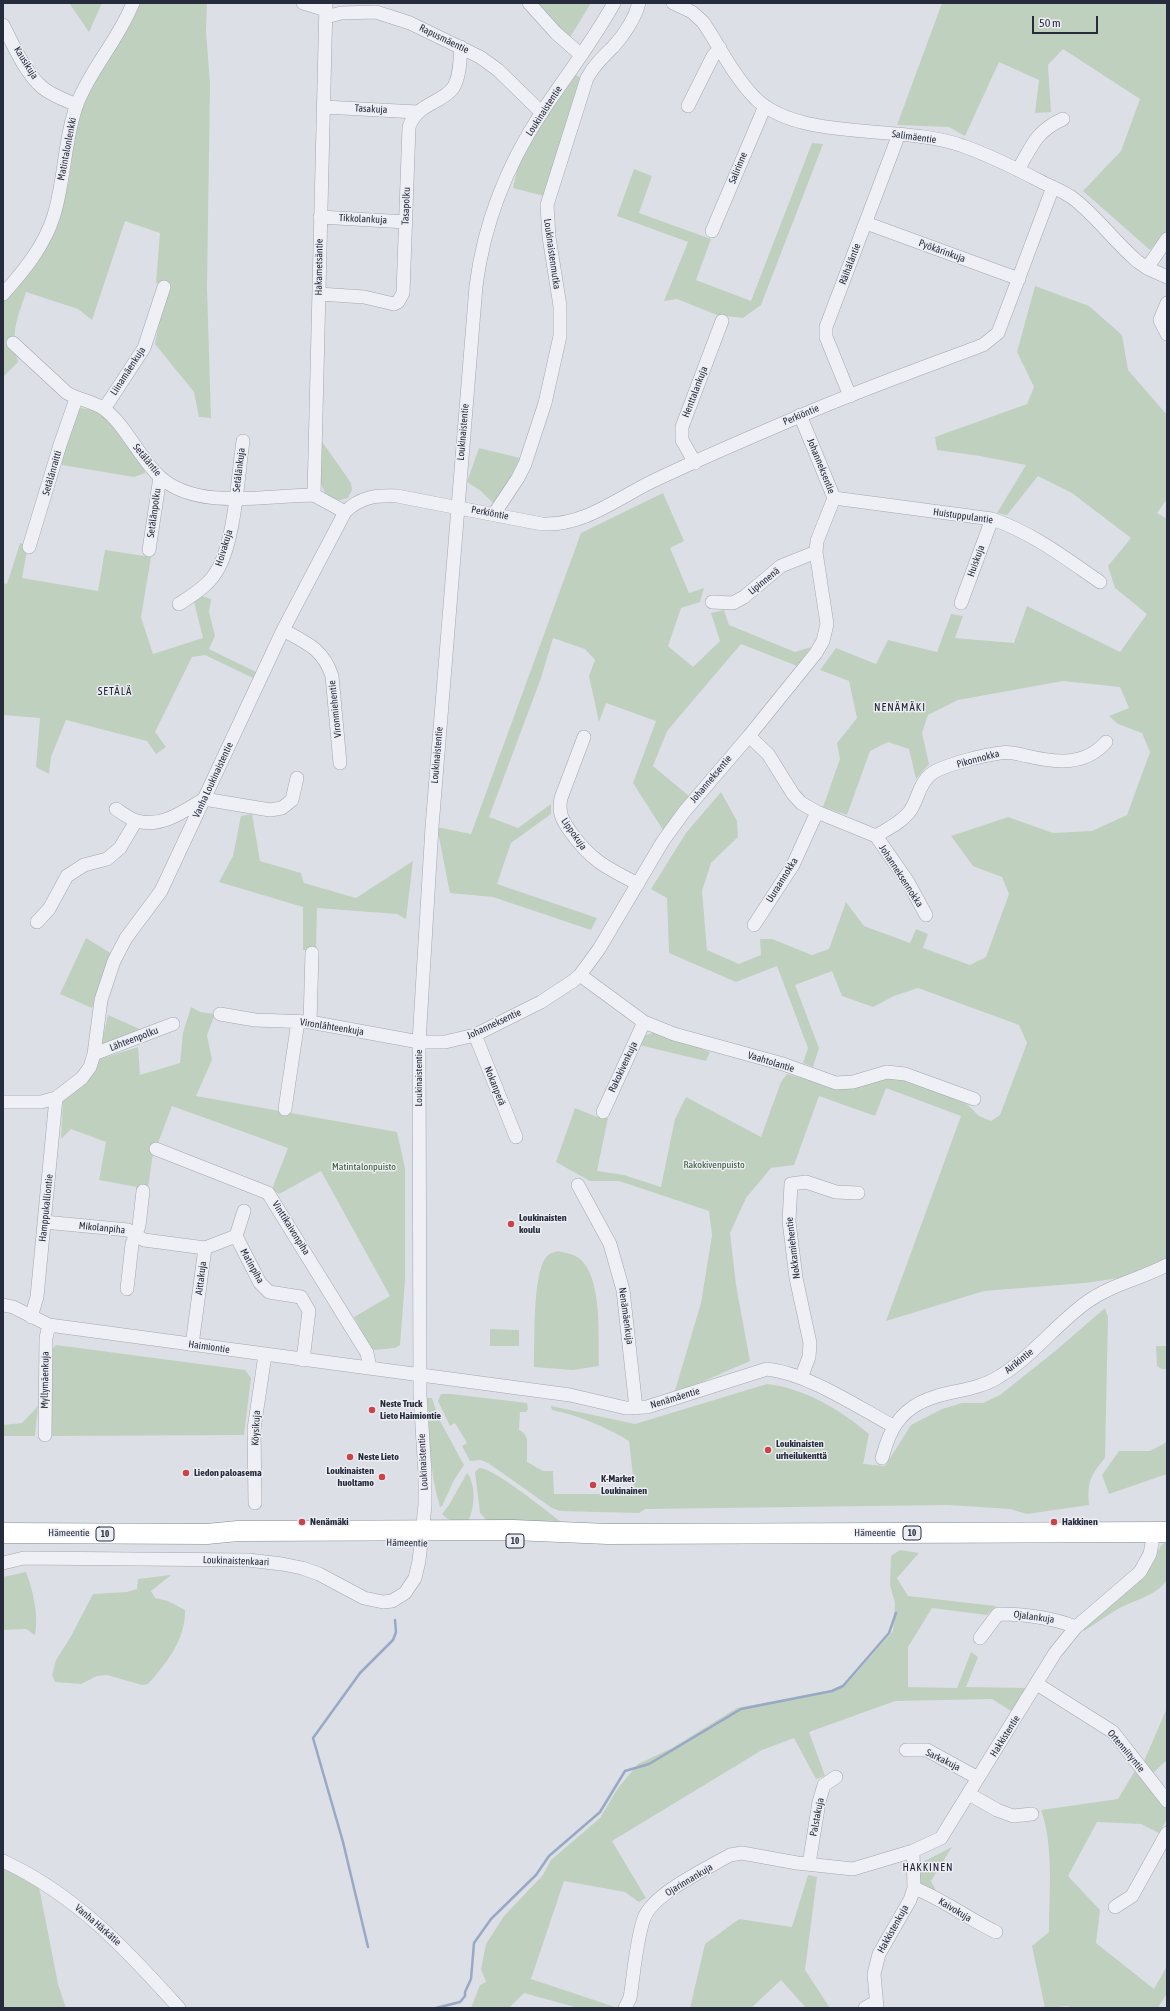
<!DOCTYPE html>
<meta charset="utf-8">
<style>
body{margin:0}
#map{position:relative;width:1170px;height:2011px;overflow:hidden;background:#dddfe6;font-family:"Asap Condensed",sans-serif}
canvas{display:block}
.frame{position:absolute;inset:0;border:4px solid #272c3c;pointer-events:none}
.scale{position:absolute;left:1032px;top:16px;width:66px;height:18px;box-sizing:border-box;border:2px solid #272c3c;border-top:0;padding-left:5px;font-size:12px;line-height:14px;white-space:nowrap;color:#272c3c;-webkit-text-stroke:3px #eceef4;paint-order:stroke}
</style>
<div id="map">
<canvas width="1170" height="2011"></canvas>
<div class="frame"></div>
<div class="scale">50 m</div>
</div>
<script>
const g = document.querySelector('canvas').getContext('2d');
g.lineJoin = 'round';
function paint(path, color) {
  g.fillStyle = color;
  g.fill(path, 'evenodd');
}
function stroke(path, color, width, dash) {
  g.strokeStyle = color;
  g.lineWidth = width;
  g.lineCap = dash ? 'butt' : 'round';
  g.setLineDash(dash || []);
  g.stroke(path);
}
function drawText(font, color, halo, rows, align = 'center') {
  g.font = font + ' "Asap Condensed",sans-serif';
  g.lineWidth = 3;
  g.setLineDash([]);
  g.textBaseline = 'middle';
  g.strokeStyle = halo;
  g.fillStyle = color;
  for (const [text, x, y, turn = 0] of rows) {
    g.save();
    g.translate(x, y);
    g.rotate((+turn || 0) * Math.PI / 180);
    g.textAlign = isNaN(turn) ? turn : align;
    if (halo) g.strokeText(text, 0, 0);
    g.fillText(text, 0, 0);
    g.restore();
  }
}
paint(new Path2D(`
 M69 3H102L89 32Z
 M137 3H207L206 31 210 83 207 288 211 418 199 417 194 392 155 344 166 285 156 283 160 233 125 221 92 320 78 309 26 292C16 322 11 331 18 362L3 377V300C39 267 62 222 70 174 73 152 74 131 81 111 94 73 118 38 137 3Z
 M533 3H591L569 39Z
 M942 3H1167V232L1150 250 1083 191 1121 151 1140 99 1063 49 1048 65 1051 112 1035 113 1039 80 999 62 965 136 949 127 897 125Z
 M576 75 581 78 544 196 513 188 519 161 543 118Z
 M812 143 823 144 761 305 743 318 717 315 677 299 664 301 688 242 617 216 634 169 652 176 639 213 711 239 696 280 751 301Z
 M1035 286 1089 306 1122 335 1128 370 1167 415V499L1157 513 1167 519V1258L1119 1278 1085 1283 984 1291 886 1321 961 1116 886 1088 875 1116 819 1096 794 1165 771 1168 746 1198 730 1233 736 1285 750 1361 674 1394 701 1303 712 1235 709 1211 619 1181H590L556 1162 575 1108 597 1117 608 1118 597 1171 624 1175 661 1187 675 1119 686 1097 761 1137 781 1082 787 1074 844 1089 880 1079 896 1078 912 1082 967 1104 979 1116 991 1121 1000 1115 1027 1043 1019 1025 918 988 894 996 873 1007 842 996 832 971 795 985 819 1048 813 1067 803 1063 808 1048 777 966 736 982 669 953 667 898 651 889 686 833 721 792 737 821 738 837 711 863 702 891 707 950 739 964 761 955 760 939H772L812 955 829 949 846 902 864 926 910 943 916 929 928 934 923 948 970 965 986 957 1009 894 1002 877 973 866 951 836 1008 817 1053 833 1092 831 1127 815 1150 752 1142 733 1118 724 1109 716 1129 708 1120 687 1063 681 958 700 928 715 922 733 929 764 916 779 909 749 888 742 870 751 847 815 823 807 840 759 837 743 857 718 849 681 820 670 836 648 876 664 888 640 937 652 951 614 963 616 955 638 1014 643 1027 606 1120 652 1147 614 1115 588 1108 566 1131 538 1072 493 1038 476 1007 515 997 513 1026 465 980 456 937 450 935 437 1027 404 1034 387 1017 352Z
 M80 408 96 410 112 421 144 466 145 473 134 477 62 465C61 447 69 422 80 408Z
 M321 440 351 483 352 490 348 498 337 501 325 493 320 482Z
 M479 448 520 458 508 482 493 503 481 491 467 482Z
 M663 493 684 541 670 548 689 593 704 588 700 602 681 608 668 646 693 667 720 641 711 613 724 610 729 625 795 652 811 647 797 666 741 644 667 731 653 766 689 796 663 830 633 783 656 721 606 703 599 722 589 676 595 660 585 649 553 638 541 678 489 817 518 828 551 804V814L511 843 497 884 597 918 591 930 493 897 450 893 437 827 471 834 581 533Z
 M20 543 28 545 22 578 98 591 105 550 151 557 141 617 153 654 203 638 193 598 202 596 211 599 209 612 215 636 209 649 258 673 255 679 205 655 192 657 155 732 166 747 156 754 147 741 66 720 51 757 49 774 36 767 40 718 3 715V583L7 584Z
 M252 814 260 861 301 873 304 883 356 898 413 861 406 919 397 914 317 908 316 950H303V907L219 882 233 856 241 816Z
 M86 938 112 954 92 1008 60 994Z
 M191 1007 200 1012 215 1014 207 1035 212 1060 196 1096 397 1132 405 1168V1281L400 1345 395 1348 374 1350 369 1345 354 1317 390 1296 321 1171 279 1194 272 1189 288 1148 172 1106 152 1159 148 1189 99 1180 106 1142 71 1129 61 1139 63 1101 97 1060 138 1047 140 1075 180 1063 183 1033Z
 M108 1015 142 1030 101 1047Z
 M657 1032 710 1052 706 1061 639 1045 646 1035Z
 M559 1251C565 1253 573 1254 579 1258 603 1277 598 1338 599 1366L573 1370 534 1367C535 1343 532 1272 547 1256 550 1253 555 1252 559 1251Z
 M1105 1308 1108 1317 1105 1458C1091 1475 1087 1481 1089 1505L1027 1514 1010 1509 948 1505 645 1509 639 1513 560 1511 552 1508 488 1463 481 1460 470 1461 462 1446 467 1443 455 1423 450 1426 438 1401 441 1394H451L527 1403 528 1409 526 1412H520L519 1430 524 1433 527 1439V1462L543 1471H553L554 1494H635L629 1441C604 1426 580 1416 552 1410L551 1406 635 1424 767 1384C804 1388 841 1410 869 1434L863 1464 885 1466 911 1425 942 1409 962 1403H983L1000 1395 1054 1352Z
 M490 1329 519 1330V1346H490Z
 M56 1345 245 1370 251 1378 244 1435 51 1436 50 1351Z
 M1156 1346H1167V1369H1162L1157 1366Z
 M427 1398H432L439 1419 464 1465 454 1480 442 1506 440 1507C429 1471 429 1434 427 1398Z
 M38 1406 35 1436H3V1425L22 1423Z
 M1167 1442V1474L1109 1494 1102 1475 1119 1451H1150Z
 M479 1468C494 1468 545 1510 560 1521L488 1522 480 1513 475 1472Z
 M467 1473C476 1483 475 1510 468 1521 457 1521 450 1523 442 1514L449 1505Z
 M1164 1543H1167V1580C1155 1597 1133 1600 1116 1610 1105 1617 1095 1624 1084 1631L1083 1629C1105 1610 1130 1591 1149 1569 1156 1562 1156 1549 1164 1543Z
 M900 1550 919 1553 897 1578 908 1596 996 1606 987 1615 932 1608 908 1647V1687L957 1688 971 1652 978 1657 966 1687 1026 1688 1011 1711 992 1699 895 1701 809 1732 825 1776 816 1779 794 1738 762 1750 612 1841 646 1898 639 1902 625 1892 564 1881 531 1979 618 2008H578L524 1993 509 2008H471L480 1985 486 1982 481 1969 486 1944 504 1916 543 1875 551 1860 600 1818 618 1788 638 1764 672 1748 737 1708 831 1690 847 1683 893 1631 895 1603 890 1585 891 1556Z
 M26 1572C33 1591 39 1615 35 1635L26 1629 3 1630V1577Z
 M171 1575 151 1591 155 1598 168 1601 185 1610C186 1639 166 1664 148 1684L142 1685 107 1675 97 1676 81 1684 55 1682 52 1675 56 1660 70 1638 93 1594 127 1592 137 1589 138 1579Z
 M1167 1708V1760L1153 1773 1167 1794V1819L1159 1833 1141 1824 1097 1822 1068 1876 1100 1910 1096 1943 1154 1989 1167 1966V1993L1158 2008H1075L1067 2006 1045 2008 1032 1946 1049 1932C1049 1894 1054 1845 1041 1810L1118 1799 1136 1769 1144 1761Z
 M952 1847 931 1881 936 1891 920 1885 919 1864Z
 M3 1867 39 1887 58 1984 66 2008H3Z
 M808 1875 817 1877 805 1970 830 2008H806L781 1980 751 2008H690L705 1944 739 1919 792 1927Z`), '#c0d0be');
stroke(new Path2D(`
 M368 1947 343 1842 313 1738 360 1673 393 1640 396 1632 395 1620
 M436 2008 460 2002 465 1996V1992L471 1979 474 1943 491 1919 536 1875 549 1856 600 1812 625 1771 649 1764 741 1709 832 1691 843 1686 889 1633 896 1613`), '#98a9c6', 2.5);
const minor = new Path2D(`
 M303 3 326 10
 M326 3 314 495 345 512
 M529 3 556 33 581 55
 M673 3 692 12 703 22C720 47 734 77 756 99 801 142 904 124 963 146 989 155 1015 168 1040 181 1051 187 1064 191 1074 199 1097 217 1115 242 1137 261L1147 268 1167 277
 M326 17 341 13 376 12 410 23 480 57 498 70 542 113
 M3 25C14 46 25 73 43 88 53 96 65 100 77 105
 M688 106 713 56 720 48
 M324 107 417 112
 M1018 170C1032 146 1036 131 1063 119
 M320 217 406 222
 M866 223 1019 279
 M712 231 765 106
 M1147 268 1167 239
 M3 294C24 271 45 245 54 215 65 179 64 140 77 104 91 68 119 39 133 3
 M319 294 364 297 394 304 398 302 403 293 409 127C417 103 441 104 453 88 460 77 460 60 461 47
 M1167 303 1160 320 1167 334
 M13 343 67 393C79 400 93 401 104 409 125 424 140 459 160 477 197 511 268 495 314 495
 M850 396 826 337V327L899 134
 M104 409 144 348 164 287
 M695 463 682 440V427L722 321
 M834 498 992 519C1033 533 1065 558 1100 582
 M494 514 518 478 525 464 545 403 560 336V306L549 237 547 205 587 78C594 65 603 57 613 47 624 35 635 18 639 3
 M29 547 60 445 76 399
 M149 550 160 477
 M712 602 733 603 744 597 781 566 816 552
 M961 603 992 519
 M179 604C194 594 211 584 219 567 235 537 238 475 243 441
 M283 630C307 643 323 649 332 676L340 763
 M749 736 768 754 793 794 801 803 817 812 876 836 908 882 926 915
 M584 737 561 798C558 812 562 820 570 831 591 861 607 868 638 884
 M204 799 270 810 282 808 292 800 297 778
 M116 809C122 813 130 819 137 821 162 828 184 811 204 799
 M876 836C887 829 902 822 910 811 918 800 919 783 931 774 943 765 984 755 1000 753 1010 751 1018 754 1027 756 1056 763 1085 766 1106 742
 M37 922 49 909 67 876 84 865 107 859 120 848 136 821
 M754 925 793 865 817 812
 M580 975 644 1022 674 1034 783 1064 836 1083 853 1082 887 1072 905 1074 974 1099
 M220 1014 255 1020 310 1022 419 1042H445L475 1035 541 1002 573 981 580 975 599 949 663 841 684 812 749 736 816 653 823 641 827 624 816 552 817 541 834 498 800 415
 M310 1022 312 953
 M475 1035 516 1137
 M94 1054 173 1024
 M3 1102H41L56 1098 82 1078 90 1067 94 1054 101 1000 114 961 126 938 161 891 283 630 345 512C360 497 376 495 397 496L542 524C584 526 616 499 653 481 701 458 751 437 800 416 860 390 922 368 983 345L998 333 1053 187
 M285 1109 298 1021
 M603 1112 644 1022
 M156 1149 268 1193 367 1353 370 1368
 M578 1185 610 1244 623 1290 636 1408
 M44 1222 128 1230 144 1240 205 1248
 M236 1236 260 1283 269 1292 301 1297 309 1311 303 1360
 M127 1289 132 1244 139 1226 143 1191
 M3 1305 13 1307 49 1325 570 1395 626 1408 647 1407 767 1369C809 1374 856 1406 893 1426
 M31 1317 37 1297 56 1098
 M192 1345 205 1248 236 1236 244 1211
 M801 1378 809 1357 810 1343 796 1278 789 1221 791 1184 806 1182 836 1192 858 1193
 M45 1435 46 1338 49 1325
 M882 1458C888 1437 894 1420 913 1407 939 1389 973 1394 1000 1376 1033 1356 1056 1324 1087 1302 1112 1284 1141 1279 1167 1265
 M255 1503 254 1429 265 1355
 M3 1563 24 1558 248 1560 282 1564 302 1568 319 1574 364 1598 383 1602 392 1601 405 1593 415 1578 419 1561 425 1505V1473L420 1395 419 1042 432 827 476 286C484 223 507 165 542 112 566 76 593 41 614 3
 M980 1638 998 1614C1026 1614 1050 1617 1076 1627
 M1037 1684 1113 1732 1167 1801
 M906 1750H927L978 1778
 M969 1794 997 1810 1013 1816 1032 1814
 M3 1861C76 1895 126 1949 179 2008
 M809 1864 819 1802 824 1785 836 1777
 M914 1888C943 1899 968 1919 996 1932
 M1115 1907 1132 1896 1167 1833
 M625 2008 630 1998C634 1973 636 1941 644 1918 654 1893 706 1869 730 1855L742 1853 797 1863 853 1869 913 1851 941 1838 1055 1653 1076 1627 1140 1572 1150 1554 1154 1532
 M865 2008 876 2002
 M877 2008 874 1974 879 1954 910 1900 914 1888 913 1851`);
const highway = new Path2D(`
 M3 1533 207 1534 238 1531 513 1530 608 1534 1167 1532`);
stroke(minor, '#a3a6b0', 14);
stroke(highway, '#848b9c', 21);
stroke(minor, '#eff0f5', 13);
stroke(highway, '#fff', 20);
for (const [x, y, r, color] of [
 [511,1224,4,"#ca4346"],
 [372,1410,4,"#ca4346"],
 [768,1450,4,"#ca4346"],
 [350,1457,4,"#ca4346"],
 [186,1473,4,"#ca4346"],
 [382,1477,4,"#ca4346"],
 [593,1485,4,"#ca4346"],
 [302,1522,4,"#ca4346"],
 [1054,1522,4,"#ca4346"]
]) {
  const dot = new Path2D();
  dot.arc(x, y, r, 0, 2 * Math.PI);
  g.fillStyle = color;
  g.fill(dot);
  stroke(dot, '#eceef4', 1.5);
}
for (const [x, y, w] of [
 [912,1533,18],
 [105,1534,18],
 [515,1541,18]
]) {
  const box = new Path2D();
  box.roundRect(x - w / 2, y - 7, w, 14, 3);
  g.fillStyle = '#eceef4';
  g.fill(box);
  stroke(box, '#272c3c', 1);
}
drawText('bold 9px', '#272c3c', null, [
 ["10",912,1533],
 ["10",105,1534],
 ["10",515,1541]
]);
drawText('10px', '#272c3c', '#eceef4', [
 ["Rapusmäentie",444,39,26],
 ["Kausikuja",26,63,58],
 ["Tasakuja",371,109,3],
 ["Loukinaistentie",544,111,-57],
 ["Salimäentie",914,137,8],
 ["Matintalonlenkki",67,149,-79],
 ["Salirinne",738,168,-68],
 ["Tasapolku",406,206,-88],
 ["Tikkolankuja",363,219,3],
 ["Pyökärinkuja",942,251,20],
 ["Loukinaistenmutka",552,254,82],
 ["Räihäläntie",850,264,-69],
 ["Hakametsäntie",319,267,-89],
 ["Liinamäenkuja",128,371,-57],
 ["Henttalankuja",695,392,-69],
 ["Perkiöntie",801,415,-23],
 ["Loukinaistentie",463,432,-85],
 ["Setäläntie",147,460,51],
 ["Johanneksentie",821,466,68],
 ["Setälänkuja",239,470,-83],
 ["Setälänraitti",52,473,-74],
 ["Setälänpolku",154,513,-82],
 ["Perkiöntie",490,513,11],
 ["Huistuppulantie",963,516,8],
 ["Hoivakuja",224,548,-73],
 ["Huiskuja",976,561,-70],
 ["Lipinnenä",764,581,-39],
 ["Vironmiehentie",335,709,-96],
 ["Loukinaistentie",437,755,-85],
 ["Pikonnokka",978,759,-15],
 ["Johanneksentie",711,779,-50],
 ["Vanha Loukinaistentie",213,780,-65],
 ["Lippokuja",574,834,55],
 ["Johanneksennokka",901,876,57],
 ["Uuraannokka",782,880,-58],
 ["Johanneksentie",494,1024,-25],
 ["Vironlähteenkuja",332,1027,9],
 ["Lähteenpolku",134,1039,-21],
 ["Vaahtolantie",771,1062,17],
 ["Rakokivenkuja",623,1067,-65],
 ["Loukinaistentie",419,1078,-90],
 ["Nokanperä",495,1086,68],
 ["Hamppukalliontie",46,1208,-84],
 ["Mikolanpiha",102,1228,6],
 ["Vinttikaivonpiha",291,1228,58],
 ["Nokkamiehentie",793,1248,-97],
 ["Matinpiha",252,1266,61],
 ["Aittakuja",201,1278,-83],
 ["Nenämäenkuja",626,1316,82],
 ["Haimiontie",209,1347,8],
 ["Airikintie",1019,1361,-39],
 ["Myllymäenkuja",45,1380,-89],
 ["Nenämäentie",675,1398,-17],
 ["Köysikuja",256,1428,-87],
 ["Loukinaistentie",423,1462,-93],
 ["Hämeentie",69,1533],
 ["Hämeentie",875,1533],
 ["Hämeentie",407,1543,1],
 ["Loukinaistenkaari",236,1561,2],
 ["Ojalankuja",1034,1617,8],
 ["Hakkistentie",1005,1736,-58],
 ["Ortenniityntie",1126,1751,50],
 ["Sarkakuja",943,1760,26],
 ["Palstakuja",817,1817,-79],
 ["Ojarinnankuja",689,1880,-31],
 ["Kaivokuja",955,1910,31],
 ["Vanha Härkätie",98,1925,41],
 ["Hakkistenkuja",893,1929,-61]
]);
drawText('10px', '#375834', '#eceef4', [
 ["Rakokivenpuisto",714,1165],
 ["Matintalonpuisto",364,1167]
]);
drawText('bold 10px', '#272c3c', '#eceef4', [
 ["Loukinaisten",519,1218],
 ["koulu",519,1230],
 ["Neste Truck",380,1404],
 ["Lieto Haimiontie",380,1416],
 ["Loukinaisten",776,1444],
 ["urheilukenttä",776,1456],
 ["Neste Lieto",358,1457],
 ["Loukinaisten",374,1471,"right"],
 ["huoltamo",374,1483,"right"],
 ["Liedon paloasema",194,1473],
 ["K-Market",601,1479],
 ["Loukinainen",601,1491],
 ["Nenämäki",310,1522],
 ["Hakkinen",1062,1522]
], 'left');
g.letterSpacing = '1px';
drawText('11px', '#191d2d', '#eceef4', [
 ["SETÄLÄ",115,692],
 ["NENÄMÄKI",900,708],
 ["HAKKINEN",928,1868]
]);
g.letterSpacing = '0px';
</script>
